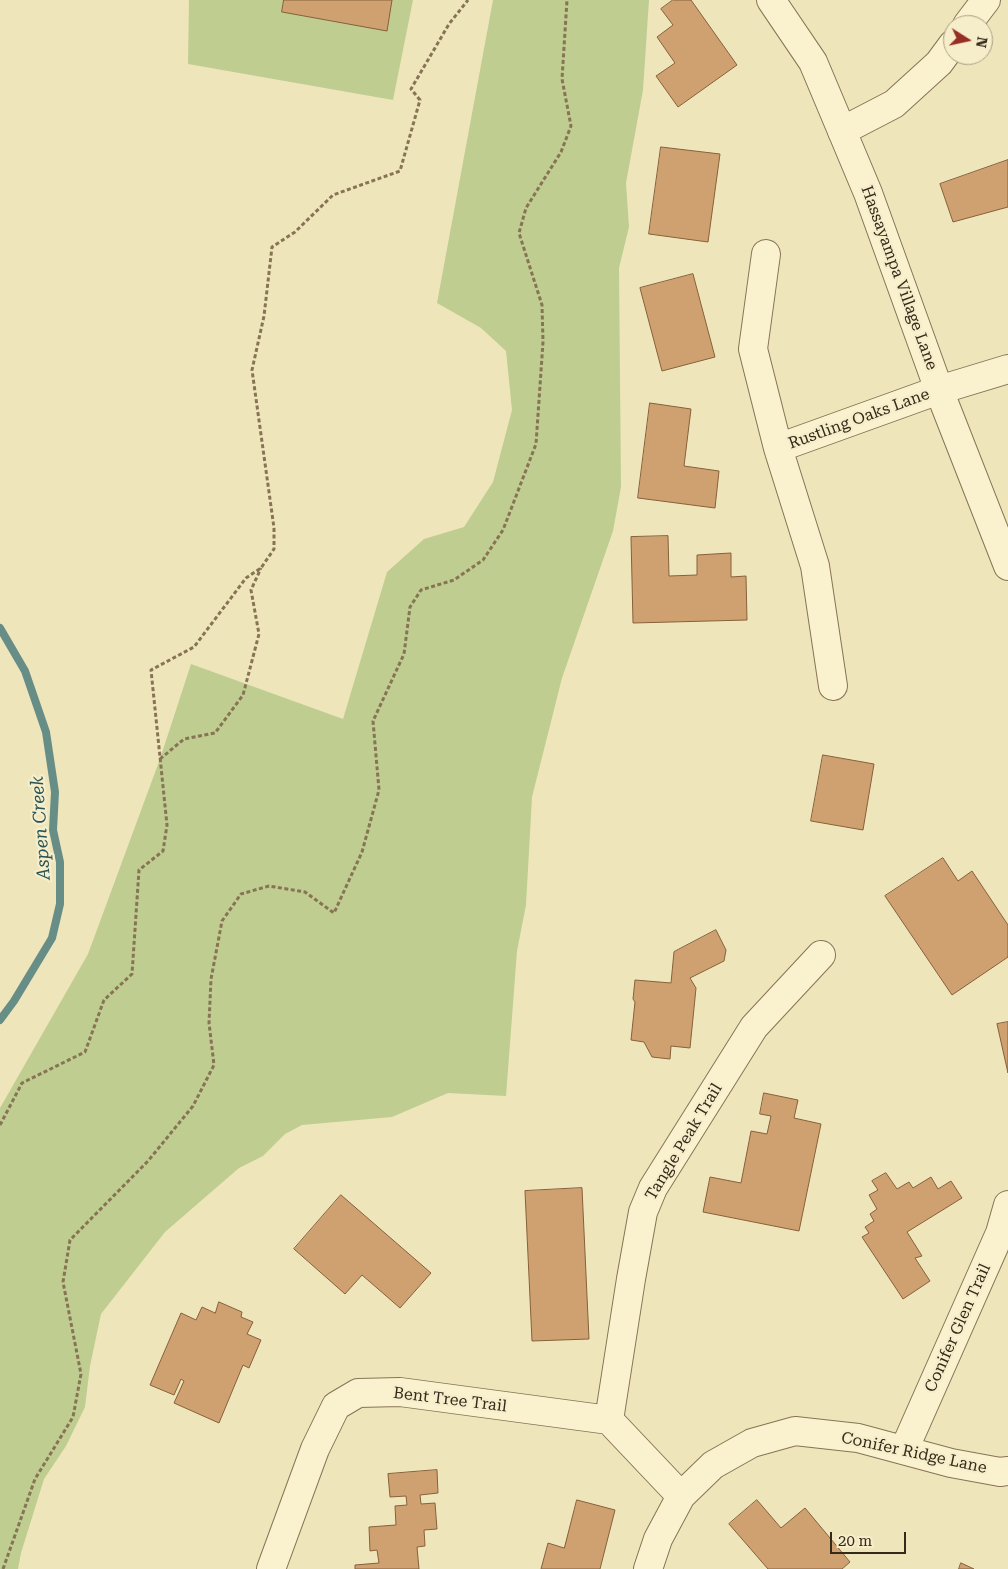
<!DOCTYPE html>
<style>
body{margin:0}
#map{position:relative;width:1008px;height:1569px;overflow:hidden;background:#efe5bb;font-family:"Roboto Serif",serif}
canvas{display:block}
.north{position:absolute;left:943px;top:15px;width:50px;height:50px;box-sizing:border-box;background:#f6eecb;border:1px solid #a9a084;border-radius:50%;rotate:100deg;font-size:14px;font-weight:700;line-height:20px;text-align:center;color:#352a1a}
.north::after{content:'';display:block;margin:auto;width:18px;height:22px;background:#972e23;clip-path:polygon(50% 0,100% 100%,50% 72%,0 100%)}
.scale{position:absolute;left:830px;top:1532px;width:76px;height:22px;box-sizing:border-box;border:2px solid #352a1a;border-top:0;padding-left:6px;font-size:15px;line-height:18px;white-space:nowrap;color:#352a1a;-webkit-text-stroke:4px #f6eecb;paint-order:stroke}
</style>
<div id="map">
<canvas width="1008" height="1569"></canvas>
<div class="north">N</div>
<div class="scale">20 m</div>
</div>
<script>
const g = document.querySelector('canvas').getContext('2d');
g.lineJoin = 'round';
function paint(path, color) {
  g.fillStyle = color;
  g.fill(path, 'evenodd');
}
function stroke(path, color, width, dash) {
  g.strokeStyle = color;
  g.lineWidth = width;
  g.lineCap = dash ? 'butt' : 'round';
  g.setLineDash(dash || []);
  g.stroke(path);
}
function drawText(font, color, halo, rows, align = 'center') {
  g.font = font + ' "Roboto Serif",serif';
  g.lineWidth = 4.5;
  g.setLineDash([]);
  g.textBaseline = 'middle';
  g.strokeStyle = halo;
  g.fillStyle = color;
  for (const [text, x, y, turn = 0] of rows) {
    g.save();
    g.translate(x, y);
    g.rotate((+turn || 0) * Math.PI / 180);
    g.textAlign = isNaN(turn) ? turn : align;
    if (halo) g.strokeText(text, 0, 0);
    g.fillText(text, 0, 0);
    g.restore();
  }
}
paint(new Path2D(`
 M189 0H413L393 100 188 64Z
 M493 0H649L643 90 626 183 629 227 619 268 621 487 613 531 562 678 532 797 526 905 517 951 506 1096 448 1093 392 1117 302 1125 285 1134 263 1156 239 1168 165 1232 101 1314 90 1366 85 1407 66 1446 44 1479 21 1553 18 1569H0V1108L88 954 160 759 191 664 343 719 387 572 424 539 464 527 493 482 512 410 506 351 481 328 437 303Z`), '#bfcd90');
stroke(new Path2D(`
 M0 628 25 671 46 732 55 792 53 830 60 862V904L52 938 14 1001 0 1020`), '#678d87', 8);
const building = new Path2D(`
 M284 0H392L387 31 282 12Z
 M673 0H691L737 65 678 107 656 76 675 63 657 37 673 25 661 9Z
 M661 147 720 154 708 242 649 234Z
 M1008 160V207L953 222 940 184Z
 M693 274 715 357 662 371 640 288Z
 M650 403 691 409 684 466 719 471 715 508 638 498Z
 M668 536 669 576 697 575V555L731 553V577L746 576 747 620 633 623 631 537Z
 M823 755 874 764 863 830 811 821Z
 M943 858 958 881 972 871 1008 925V957L952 995 885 896Z
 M716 930 726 950 724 961 690 978 696 988 690 1048 671 1046 670 1059 652 1057 644 1042 631 1040 635 1002 633 999 635 980 671 983 674 952Z
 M1008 1022V1073L997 1024Z
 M764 1093 798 1100 794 1118 821 1124 799 1231 703 1212 710 1177 741 1183 751 1131 767 1134 771 1116 760 1114Z
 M886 1173 897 1189 909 1182 913 1188 931 1177 938 1189 951 1181 962 1198 907 1232 922 1256 915 1258 930 1281 903 1299 862 1237 869 1233 865 1227 874 1221 870 1214 877 1209 869 1195 878 1190 872 1181Z
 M582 1188 589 1339 532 1341 525 1191Z
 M341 1195 431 1273 400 1308 362 1275 345 1294 294 1249Z
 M219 1302 242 1312 241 1317 253 1322 247 1334 261 1340 249 1368 243 1365 219 1423 174 1403 184 1381 181 1379 174 1395 150 1385 181 1313 196 1320 202 1307 215 1313Z
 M437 1470 438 1493 420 1495 421 1504 435 1503 437 1529 424 1530 425 1546 417 1547 419 1569H355V1565L379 1563 377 1550 370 1551 369 1527 396 1525 395 1506 407 1505 406 1496 390 1497 388 1474Z
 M577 1500 615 1510 600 1569H541L548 1543 564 1548Z
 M757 1500 781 1528 805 1508 850 1562 842 1569H768L729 1524Z
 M961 1563 974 1569H959Z`);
paint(building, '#cfa170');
stroke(building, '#86603a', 1);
const minor = new Path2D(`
 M967 25 986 0
 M842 131 894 104 939 63 953 44
 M766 254 753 349 778 448 939 390 1008 369
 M778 448 815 566 833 686
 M609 1420 631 1279 643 1212 653 1188 754 1027 821 955
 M904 1450 1000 1233 1008 1205
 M271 1569 315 1449 336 1406 358 1393 400 1392 609 1420 681 1496
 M648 1569 658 1539 681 1496 713 1465 752 1443 795 1431 858 1438 951 1463 1000 1472 1008 1471`);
const tertiary = new Path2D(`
 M771 0 813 62 842 131 868 193 939 390 1008 566`);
stroke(minor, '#867455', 30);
stroke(tertiary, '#867455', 30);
stroke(new Path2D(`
 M160 759 184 739 215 733 243 695 259 634 251 590 261 568
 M0 1125 22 1083 85 1052 104 1000 132 974 139 870 163 851 167 825 151 670 194 647 246 578 261 568 274 549V528L252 370 264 316 272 247 295 232 333 195 400 171 420 100 411 89 449 24 468 0
 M3 1569 35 1479 73 1417 81 1374 63 1282 70 1240 148 1161 193 1106 214 1065 209 1023 211 979 222 921 241 894 269 886 305 892 334 913 362 852 379 790 373 721 404 654 410 607 421 590 454 580 483 560 503 530 536 444 543 342 542 305 519 233 526 208 561 152 571 126 562 79 567 0`), '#867455', 3, [4, 2.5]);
stroke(minor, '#faf1ce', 28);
stroke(tertiary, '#faf1ce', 28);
drawText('16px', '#352a1a', '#f6eecb', [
 ["Hassayampa Village Lane",899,278,70],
 ["Rustling Oaks Lane",859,419,-20],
 ["Tangle Peak Trail",684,1142,-59],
 ["Conifer Glen Trail",958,1328,-66],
 ["Bent Tree Trail",450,1400,7],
 ["Conifer Ridge Lane",914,1453,12]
]);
drawText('italic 18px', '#295355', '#f6eecb', [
 ["Aspen Creek",41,828,-94]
]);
</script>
